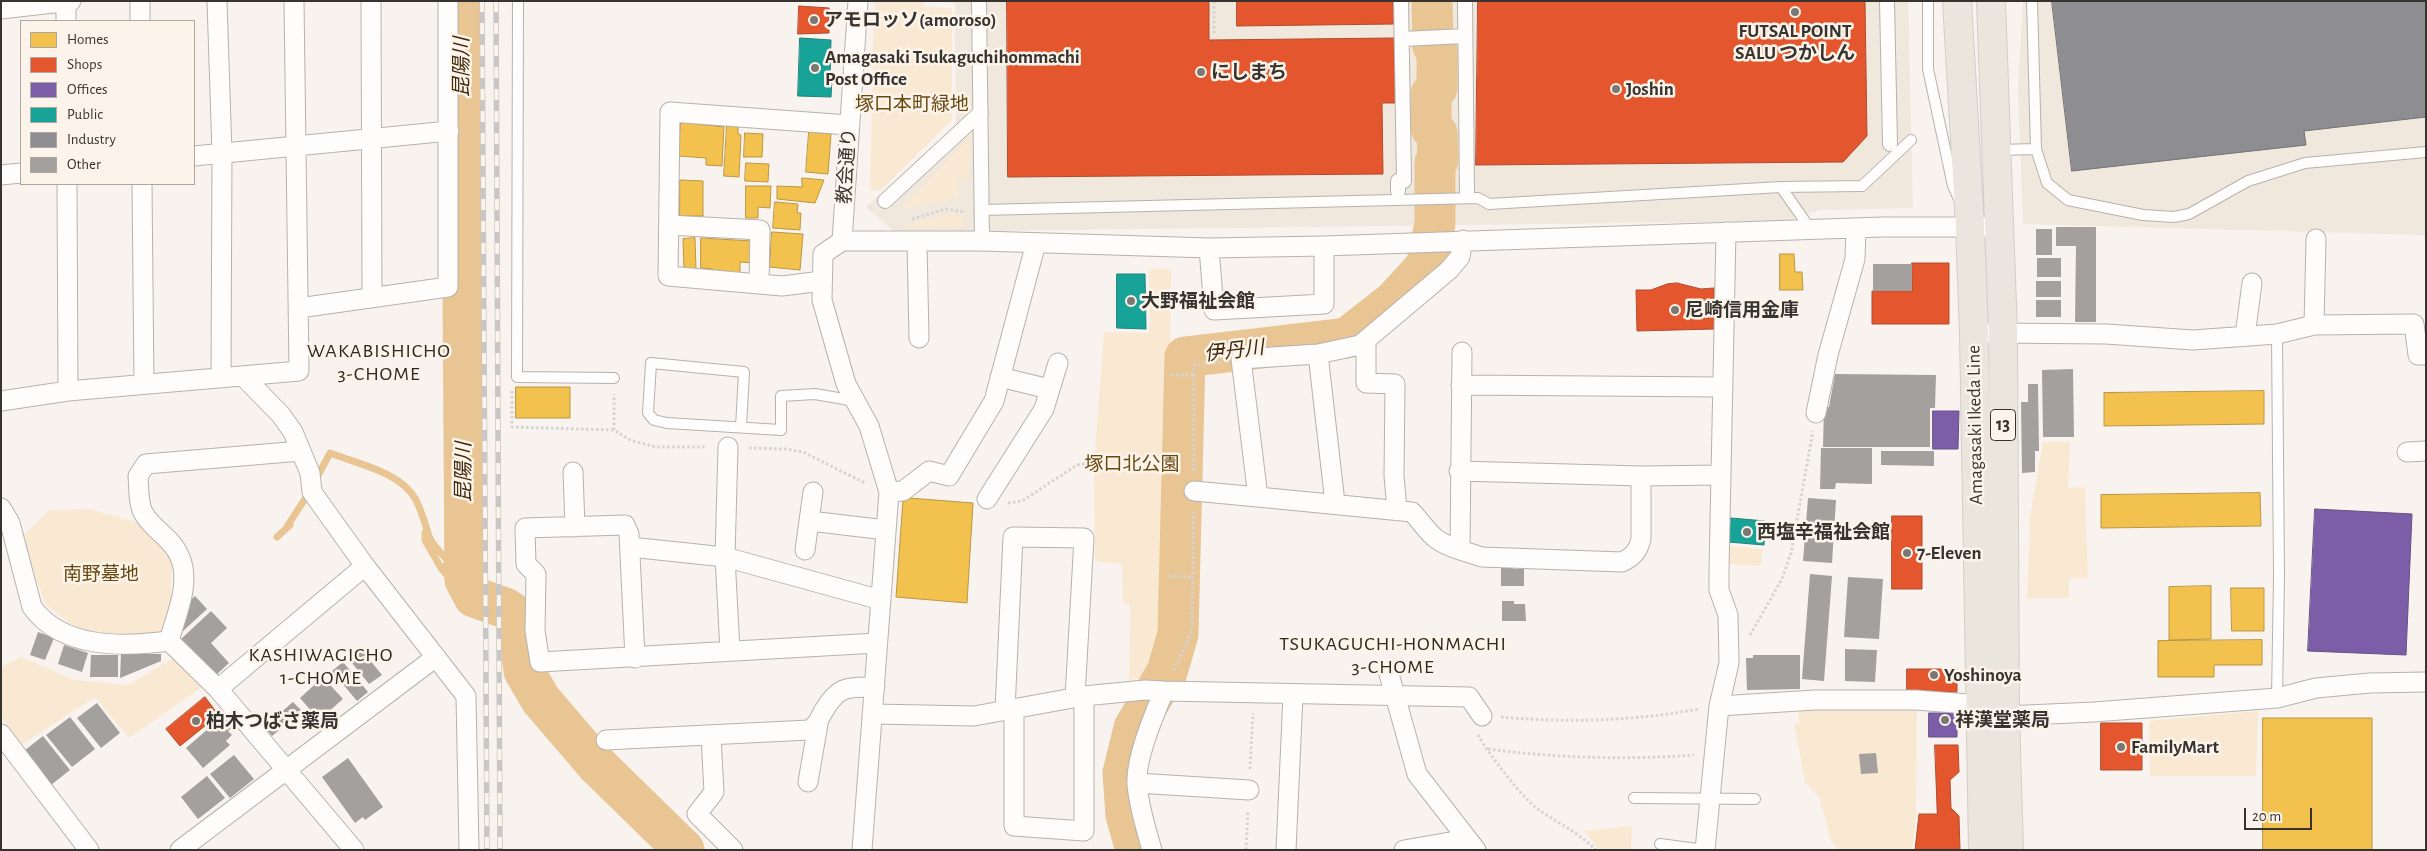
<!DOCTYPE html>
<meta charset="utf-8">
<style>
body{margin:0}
#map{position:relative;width:2427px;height:851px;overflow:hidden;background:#f8f3ee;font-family:"Alegreya Sans",sans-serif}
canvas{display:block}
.frame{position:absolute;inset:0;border:2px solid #373430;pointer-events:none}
.legend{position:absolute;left:20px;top:20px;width:175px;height:165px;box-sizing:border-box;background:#fcf4ea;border:1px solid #ada7a0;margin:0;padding:6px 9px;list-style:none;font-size:15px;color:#373430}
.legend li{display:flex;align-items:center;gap:10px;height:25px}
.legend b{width:25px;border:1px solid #ada7a0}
.scale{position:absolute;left:2244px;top:808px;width:68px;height:22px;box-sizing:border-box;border:2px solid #373430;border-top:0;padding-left:6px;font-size:15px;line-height:18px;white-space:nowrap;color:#373430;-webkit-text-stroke:4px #fcf4ea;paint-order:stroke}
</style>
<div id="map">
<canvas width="2427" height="851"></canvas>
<div class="frame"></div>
<ul class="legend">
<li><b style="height:14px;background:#f2c14e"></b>Homes</li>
<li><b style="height:14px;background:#e4572e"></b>Shops</li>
<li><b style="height:14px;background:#7b5ea7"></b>Offices</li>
<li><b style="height:14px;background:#17a398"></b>Public</li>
<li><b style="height:14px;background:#8d8d92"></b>Industry</li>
<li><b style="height:14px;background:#a3a09d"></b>Other</li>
</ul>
<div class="scale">20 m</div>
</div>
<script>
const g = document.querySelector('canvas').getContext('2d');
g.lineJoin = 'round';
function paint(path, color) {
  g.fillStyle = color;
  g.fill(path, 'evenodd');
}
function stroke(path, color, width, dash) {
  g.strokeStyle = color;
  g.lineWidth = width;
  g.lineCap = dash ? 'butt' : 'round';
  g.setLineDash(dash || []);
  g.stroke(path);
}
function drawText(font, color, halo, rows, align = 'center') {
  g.font = font + ' "Alegreya Sans","Noto Sans JP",sans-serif';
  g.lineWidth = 5;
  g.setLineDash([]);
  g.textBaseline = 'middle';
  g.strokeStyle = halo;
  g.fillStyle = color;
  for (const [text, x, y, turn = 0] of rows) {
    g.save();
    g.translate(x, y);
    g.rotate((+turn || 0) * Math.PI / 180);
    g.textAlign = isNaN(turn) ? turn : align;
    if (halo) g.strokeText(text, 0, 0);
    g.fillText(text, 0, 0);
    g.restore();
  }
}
paint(new Path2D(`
 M929 1H1908L1913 208 1820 210 1785 221 895 232 866 207 956 124 955 3Z
 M2023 1H2426V235L2023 224 2018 88Z`), '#f0e8dd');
paint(new Path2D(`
 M874 1H924V7L952 8V120L881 190H870Z
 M971 136 968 178 958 179V198L902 209Z
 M949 214 961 217 964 228 898 227Z
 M1149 269H1171L1168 576 1164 655 1153 678 1129 680 1130 605 1123 604 1122 564 1095 561 1094 462 1104 332 1150 333Z
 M2043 442H2070L2068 488 2085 487 2088 578 2069 579V598L2027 599 2030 518Z
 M90 509 139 523 172 559 171 600 161 633 116 636 77 629 46 605 32 569 24 535 49 510Z
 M1728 546 1762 549 1761 566 1727 564Z
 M21 657 75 680 128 685 174 658 202 687 129 738 95 697 21 745 1 716V667Z
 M1798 708 1917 709 1916 818 1912 850H1840L1831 841 1819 797 1805 782 1794 724 1799 723Z
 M2258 711 2256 776H2150L2149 721Z
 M1632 826 1631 850H1599L1585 831Z`), '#fae9d2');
const homes = new Path2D(`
 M681 122 724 127 722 166 706 165V158L679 156Z
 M727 125 738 126V134L741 135 739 177 724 176Z
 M809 132 831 134 828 174 806 172Z
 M745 133 763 134 762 157H744Z
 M746 163 769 164 768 182 745 181Z
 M802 178 824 180 815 203 777 199V186L802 187Z
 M680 180 703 181V216H680Z
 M746 186H771L770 208 758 207V218H746Z
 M775 202 798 204 797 213H801L800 230 773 228Z
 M772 232 803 234 800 270 770 267Z
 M695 238 696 269 684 270 683 239Z
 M701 238 752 241 754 263 740 262V274L713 273V269L701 268Z
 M1780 254H1794L1795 272H1802L1803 290H1780Z
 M516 387H570V418H516Z
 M2264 391V424L2104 426V393Z
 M2260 493 2261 526 2101 528V495Z
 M909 498 973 503 967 603 896 597 903 500Z
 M2211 586V639L2169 640V587Z
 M2231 588H2264V631H2232Z
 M2262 640V665H2214V677H2158V641Z
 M2263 718H2372V850H2263Z`);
paint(homes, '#f2c14e');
stroke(homes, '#ba9745', 1);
const shops = new Path2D(`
 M1007 1H1209V40L1394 38 1395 103H1382L1383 174 1008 177Z
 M1237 1H1393L1394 24 1237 26Z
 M1478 1H1865L1867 136 1843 162 1476 165Z
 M799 6 829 8V33L798 34Z
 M1912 263H1949V324H1872V291H1912Z
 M1677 283 1701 289 1714 288V329L1637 331 1636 290H1651L1667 284Z
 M1892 516H1922V589H1892Z
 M1907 669H1957V692H1907Z
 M205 697 217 713 209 719 211 721 180 746 166 729Z
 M2101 723H2142V770H2101Z
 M1935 745H1958L1959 772 1950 780 1951 808 1959 816 1960 850H1915L1919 814H1937Z`);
paint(shops, '#e4572e');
stroke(shops, '#b04c2f', 1);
const offices = new Path2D(`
 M1933 411H1959L1958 449H1933Z
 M2315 509 2412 514 2406 655 2308 651Z
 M1929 713H1957V737H1929Z`);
paint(offices, '#7b5ea7');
stroke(offices, '#675183', 1);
const public = new Path2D(`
 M800 38 831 40 830 78H832L831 97 798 96Z
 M1117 274H1145L1146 329 1117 328Z
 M1731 518 1765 521 1764 545 1728 542Z`);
paint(public, '#17a398');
stroke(public, '#218279', 1);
const industry = new Path2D(`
 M2052 1H2426V117L2304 131 2306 145 2072 171Z`);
paint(industry, '#8d8d92');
stroke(industry, '#737275', 1);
stroke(new Path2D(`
 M315 481 330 453C358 464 401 472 416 500 422 512 425 524 429 536 432 545 444 556 450 563L441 568 459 590 474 597
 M287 527C288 524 305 500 309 492
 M425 533V540L441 568
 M277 537 290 525`), '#e8c592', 7);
stroke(new Path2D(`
 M461 1 465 580 474 597 505 608 514 614 518 622 524 671 541 700 596 764 684 850
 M1136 850 1126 815 1123 773 1134 728 1167 672 1178 634 1185 357 1347 338 1393 302 1426 266 1435 224V163L1438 160 1437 133 1431 128V94L1437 88V51L1433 46 1432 1`), '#e8c592', 41);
paint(new Path2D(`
 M2056 227H2096V322H2075L2076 246H2056Z
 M2036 229H2052V255H2036Z
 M2037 258H2061V277H2037Z
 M1873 264H1912V291H1873Z
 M2036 281H2061V297H2036Z
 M2036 300H2061V317H2036Z
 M2073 369 2074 437H2043L2042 370Z
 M1835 374 1936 375 1935 408H1930V447H1823L1824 407H1829Z
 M2028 384H2038L2039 451H2035V472L2022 473 2021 402H2028Z
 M1821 448H1872V484L1836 483 1835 489H1820Z
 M1881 451H1934V466L1881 465Z
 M1808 498 1836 500 1832 563 1803 561Z
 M1501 566H1513V569H1524V586H1501Z
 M1810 574 1832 576 1824 681 1802 679Z
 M1848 577 1883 579 1879 639 1844 637Z
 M195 596 207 609 183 631 176 623 178 612Z
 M1502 601H1514V604H1525L1526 621H1502Z
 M211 611 227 628 211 643 229 663 214 677 180 640Z
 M38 632 54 638 45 660 30 655Z
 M64 645 88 653 82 672 58 664Z
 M360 648 382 675 369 684 348 658Z
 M1845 649 1877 650 1875 682 1845 681Z
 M121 654H161V661L120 678Z
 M91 655H118V677H90Z
 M1753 655H1800V689L1747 690 1746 658H1753Z
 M343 662 368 692 357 701 332 671Z
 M323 677 343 699 319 720 300 698Z
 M293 702 302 711 272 736 264 727Z
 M97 703 120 733 101 748 77 718Z
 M223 716 233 727 228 731 232 735 226 741 230 745 203 768 186 748Z
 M70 717 95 749 72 767 46 735Z
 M43 736 70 770 51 785 24 751Z
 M1876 753 1878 773 1861 774 1859 754Z
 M234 755 254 779 230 798 210 774Z
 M348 758 383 807 365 820 363 817 355 823 322 777Z
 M207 776 225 798 198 819 181 797Z`), '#a3a09d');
const service = new Path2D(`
 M518 1 517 377 614 378
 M1928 1V69L1953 186 1959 199
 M2032 1 2036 149 2047 183 2068 200 2143 215 2174 217 2189 214 2248 181 2305 163 2426 152
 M1997 150 2036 149
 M1781 187 1811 230
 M982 210 1478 198 1489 204 1781 187 1862 186 1911 140
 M741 427 744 372 651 363 648 413 654 420 667 423 781 430V396L815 394 855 401
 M2277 698 2279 577 2277 334
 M1634 798 1755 799
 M1660 844 1705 850`);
const pedestrian = new Path2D(`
 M979 1 982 241
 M1465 1 1467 192
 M1887 1 1890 144
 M1402 39 1465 36
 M1398 191V181H1404L1401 1
 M885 201 981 112`);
const minor = new Path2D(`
 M140 1V21
 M217 1 222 153 221 378
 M371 1 372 297
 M66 2V21
 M1 9 71 1
 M194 156 449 131
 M1 175 21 173
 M67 184 68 391
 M142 184 144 384
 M669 225 760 230 759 284
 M842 241 858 1
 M917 242 919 338
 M1209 248 1214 310 1324 304V246
 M822 281 782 286 668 276 670 112 849 125
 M299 308 448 287V1
 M2314 325 2316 239
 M1991 333 2106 334 2193 340 2277 334 2314 325 2414 324 2418 355H2426
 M2245 336 2252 283
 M1366 340V383L1395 384 1394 476 1397 509
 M1462 352 1460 550 1482 557 1622 562C1634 556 1638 551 1641 539V476
 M1318 354 1335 503
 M243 376 281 415 293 432 310 473 312 492 365 566 466 696 469 850
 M1000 377 1049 389
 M1461 385 1721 387
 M1 401 68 391 299 371 294 1
 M1816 413 1828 355 1855 259 1856 229
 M728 447 725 557 730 651
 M2407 452 2426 451
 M1459 471 1641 476 1719 475
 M573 472 575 527
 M1194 491 1258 497
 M889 492 903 491 929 471 949 476 994 401 1036 243
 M987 499 1044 409 1058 363
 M1 508 10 523 32 607C62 649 123 647 169 641L218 689 354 850
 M810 521 886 530
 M630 547 725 557 881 600
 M805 550 813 492
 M1460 550C1430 540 1431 533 1412 512L1258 497 1241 359 1318 354 1360 345 1449 270 1460 257 1463 240
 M169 641C176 615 192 582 179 555 171 537 153 530 144 514 138 505 139 487 138 476L146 464 301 451
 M635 658 629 534 625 525 525 528 526 564 536 574 535 631 540 662 877 643
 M1389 674 1417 774 1476 850
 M218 689 365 566
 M1084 696 1145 690 1164 691
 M1719 706 1815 700H1916L1981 705 2005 716 2094 712 2277 698 2316 688 2370 683 2426 682
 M1005 710 1013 537 1084 538 1075 697
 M873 714 974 716 1084 696V831L1014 826V708
 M1 734 89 850
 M711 736 714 792 697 814 733 850
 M606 740 809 730C817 725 819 720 823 712 838 686 846 687 875 687
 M808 782 818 724
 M1137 783 1249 790
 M180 850 436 657
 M862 850 889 492 869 426 846 384 822 300 823 254 842 241H982L1209 248 1324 246 1883 227H1999
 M1152 850C1146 829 1139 807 1137 785 1135 759 1154 715 1164 691L1469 697 1482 716
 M1286 850 1293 695
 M1404 850 1467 839
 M1705 850 1719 706 1729 663 1728 615 1719 590V570L1726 232`);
const primary = new Path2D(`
 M1957 1 1970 227 1974 333 1983 850
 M1991 1 2003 333 2005 716 2009 850`);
stroke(service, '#b6b2ae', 12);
stroke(pedestrian, '#b6b2ae', 16);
stroke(minor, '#b6b2ae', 21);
stroke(primary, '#d1cecb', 30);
stroke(new Path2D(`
 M1214 1V36
 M912 219 946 209 964 212
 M1171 375H1194
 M512 391V427L614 430 630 440 656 447H707
 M614 430V394
 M749 448 786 449 803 452 865 483
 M1194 471V365L1220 362
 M1008 503 1022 501 1077 465 1094 462
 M1168 576 1193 577
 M1750 635 1782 579 1791 553 1813 431
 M1174 670 1192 631 1194 510
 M1501 717C1566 723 1634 721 1699 709
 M1478 735C1487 752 1523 799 1539 810 1558 823 1579 833 1596 850
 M1488 749C1557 758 1625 760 1694 755
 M1250 769 1253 713
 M1246 850 1248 810`), '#d5d4d2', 3, [2.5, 2.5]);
stroke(service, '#fefdfc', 10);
stroke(pedestrian, '#fefdfc', 14);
stroke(minor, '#fefdfc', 19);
stroke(primary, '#eae5dd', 28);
const rail = new Path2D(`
 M482 1 487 850
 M496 1 500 850`);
stroke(rail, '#c8c7c5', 5.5);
stroke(rail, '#fcf4ea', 4, [11]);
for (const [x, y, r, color] of [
 [1795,12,5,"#7b7772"],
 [814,20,5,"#7b7772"],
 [815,68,5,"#7b7772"],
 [1201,72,5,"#7b7772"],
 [1616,89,5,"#7b7772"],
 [1131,301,5,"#7b7772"],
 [1675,310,5,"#7b7772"],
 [1747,532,5,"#7b7772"],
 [1907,553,5,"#7b7772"],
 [1934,675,5,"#7b7772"],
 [1945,720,5,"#7b7772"],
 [196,721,5,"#7b7772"],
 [2121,747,5,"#7b7772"]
]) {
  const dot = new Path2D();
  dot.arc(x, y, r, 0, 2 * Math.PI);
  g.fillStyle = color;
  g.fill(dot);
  stroke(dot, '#fcf4ea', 2);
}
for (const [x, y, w] of [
 [2003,425,25]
]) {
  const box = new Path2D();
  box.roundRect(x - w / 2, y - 15.5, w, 31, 4);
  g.fillStyle = '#fcf4ea';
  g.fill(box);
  stroke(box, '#373430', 1);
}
drawText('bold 18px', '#373430', null, [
 ["13",2003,425]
]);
drawText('bold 19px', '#373430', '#fcf4ea', [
 ["アモロッソ(amoroso)",824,20],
 ["FUTSAL POINT",1795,31,"center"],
 ["SALU つかしん",1795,53,"center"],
 ["Amagasaki Tsukaguchihommachi",825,57],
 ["Post Office",825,79],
 ["にしまち",1211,72],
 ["Joshin",1626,89],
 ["大野福祉会館",1141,301],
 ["尼崎信用金庫",1685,310],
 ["西塩辛福祉会館",1757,532],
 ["7-Eleven",1917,553],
 ["Yoshinoya",1944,675],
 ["祥漢堂薬局",1955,720],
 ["柏木つばさ薬局",206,721],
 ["FamilyMart",2131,747]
], 'left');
drawText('19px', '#694912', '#fcf4ea', [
 ["塚口本町緑地",912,104],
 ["塚口北公園",1132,464],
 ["南野墓地",101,574]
]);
drawText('19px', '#373430', '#fcf4ea', [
 ["教会通り",847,166,-86],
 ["Amagasaki Ikeda Line",1975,425,-91]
]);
drawText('italic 20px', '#3e2a0a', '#fcf4ea', [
 ["昆陽川",462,67,-90],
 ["伊丹川",1234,351,-7],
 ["昆陽川",464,472,-90]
]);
g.letterSpacing = '1px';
drawText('20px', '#2e2921', '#fcf4ea', [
 ["WAKABISHICHO",379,351],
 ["3-CHOME",379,374],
 ["TSUKAGUCHI-HONMACHI",1393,644],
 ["3-CHOME",1393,667],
 ["KASHIWAGICHO",321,655],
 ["1-CHOME",321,678]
]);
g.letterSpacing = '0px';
</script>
